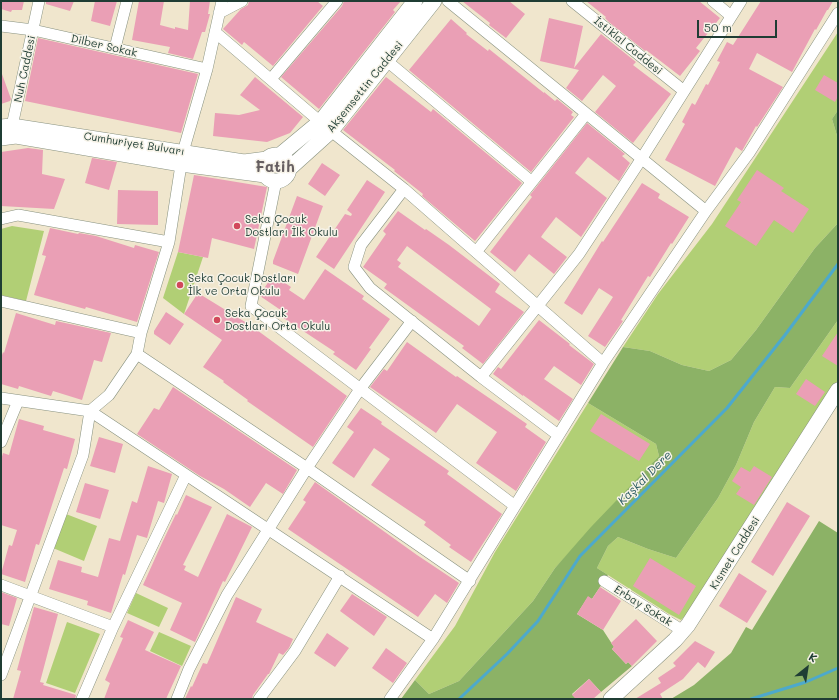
<!DOCTYPE html>
<meta charset="utf-8">
<style>
body{margin:0}
#map{position:relative;width:839px;height:700px;overflow:hidden;background:#f0e6cd;font-family:Mali,sans-serif}
canvas{display:block}
.frame{position:absolute;inset:0;border:2px solid #1f3d34;pointer-events:none}
.north{position:absolute;left:787px;top:648px;width:40px;height:40px;-webkit-text-stroke:3px #f7f3e8;paint-order:stroke;rotate:30deg;font-size:11px;font-weight:700;line-height:16px;text-align:center;color:#1f3d34}
.north::after{content:'';display:block;margin:auto;width:14px;height:18px;background:#1f3d34;clip-path:polygon(50% 0,100% 100%,50% 72%,0 100%)}
.scale{position:absolute;left:697px;top:20px;width:80px;height:18px;box-sizing:border-box;border:2px solid #1f3d34;border-top:0;padding-left:5px;font-size:12px;line-height:14px;white-space:nowrap;color:#1f3d34;-webkit-text-stroke:3px #f7f3e8;paint-order:stroke}
</style>
<div id="map">
<canvas width="839" height="700"></canvas>
<div class="frame"></div>
<div class="north">K</div>
<div class="scale">50 m</div>
</div>
<script>
const g = document.querySelector('canvas').getContext('2d');
g.lineJoin = 'round';
function paint(path, color) {
  g.fillStyle = color;
  g.fill(path, 'evenodd');
}
function stroke(path, color, width, dash) {
  g.strokeStyle = color;
  g.lineWidth = width;
  g.lineCap = dash ? 'butt' : 'round';
  g.setLineDash(dash || []);
  g.stroke(path);
}
function drawText(font, color, halo, rows, align = 'center') {
  g.font = font + ' Mali,sans-serif';
  g.lineWidth = 3;
  g.setLineDash([]);
  g.textBaseline = 'middle';
  g.strokeStyle = halo;
  g.fillStyle = color;
  for (const [text, x, y, turn = 0] of rows) {
    g.save();
    g.translate(x, y);
    g.rotate((+turn || 0) * Math.PI / 180);
    g.textAlign = isNaN(turn) ? turn : align;
    if (halo) g.strokeText(text, 0, 0);
    g.fillText(text, 0, 0);
    g.restore();
  }
}
paint(new Path2D(`
 M838 32V110L832 119 838 139V223L815 248 756 330 731 360 709 371 682 365 650 351 623 347 658 294 712 224Z
 M12 226 44 231 26 301 1 295V229Z
 M178 252 203 257 184 314 163 298Z
 M838 320V380L687 614 681 620 669 614 597 568 608 546 618 537 648 549 676 558 718 498 736 465 754 422 775 387 790 388Z
 M588 403 656 444 659 456 555 568 533 601 459 681 429 694 415 680 455 626 495 552Z
 M66 514 97 526 84 561 53 548Z
 M136 593 168 608 159 627 127 613Z
 M67 622 100 634 75 693 46 683Z
 M159 632 191 646 182 666 150 651Z`), '#b1cf75');
paint(new Path2D(`
 M838 110V139L832 119Z
 M838 223V320L790 388 775 387 754 422 736 465 718 498 676 558 648 549 618 537 608 546 597 568 608 575 592 599 588 597 577 614 603 630 614 647 612 649 626 664 628 662 632 666 601 692 589 679 572 694 576 699H401L415 680 429 694 459 681 533 601 555 568 591 527 659 456 656 444 588 403 623 347 650 351 682 365 709 371 731 360 756 330 815 248Z
 M819 521 838 533V699H671L694 685 731 653 746 627 752 630Z`), '#8cb266');
stroke(new Path2D(`
 M459 699 507 654 538 621 580 556 727 408 785 335 838 264
 M751 699 806 682 838 668`), '#4da9cc', 3);
paint(new Path2D(`
 M1 1H24L22 10H12L11 12 1 9Z
 M46 1H74L70 11 46 4Z
 M95 1H117L110 26 91 21Z
 M139 1H164L160 25 175 29V27L188 30 190 1H210L208 14H210L205 32H202L193 59 168 53 170 47 132 40Z
 M249 1H317L323 6 273 66 244 42 242 45 223 29 241 9 248 5Z
 M344 1H401L393 10 395 12 319 109 281 77 342 6Z
 M462 1H509L525 14 506 38 489 25 490 23Z
 M586 1H699L720 18 696 48 700 51 680 76 646 50 645 51 610 23 605 18 606 17Z
 M761 1H833L828 10H827L816 30 815 29 792 72 757 53 749 69 783 87 757 127 756 126 742 151 736 147 715 186 665 160 685 124 682 122 692 103 695 105 706 84 708 85 720 62 717 61 727 42 733 45Z
 M549 18 583 26 574 68 601 34 636 62 633 65 671 94 633 143 595 112 616 86 603 75 582 101 566 88 579 70 540 61Z
 M451 19 467 33 466 34 488 51 489 49 544 93V92L555 101 557 99 573 112 571 115 574 117 531 172 409 70Z
 M38 38 198 74 181 133 25 101Z
 M2 74 11 99 10 101 1 104V75Z
 M824 75 838 83V96L835 102 815 90Z
 M255 77 303 117 290 133 267 142 213 136 215 113 239 115 260 110 240 95Z
 M386 77 431 112 433 109 522 183 475 241 422 196 423 194 394 171 395 170 343 130Z
 M587 123 625 154 622 156 630 163 619 181 588 157 575 173 607 198 581 237 556 217 543 234 541 237 567 257 554 274 529 254 515 272 490 252 532 197 530 195Z
 M28 148 43 150 42 174 65 179 54 209 1 206V152Z
 M92 158 117 162 109 190 85 183Z
 M322 163 340 175 325 196 308 184Z
 M757 170 784 188 781 191 809 209 793 233 774 220 756 246 725 226 741 202 737 200Z
 M194 175 267 187 254 249 212 238 208 258 178 252Z
 M367 180 385 192 334 269 316 257 345 214 351 216 352 214 347 210Z
 M642 183 660 194 658 198 689 217 672 244 671 243 650 277 648 276 621 320 623 321 605 347 588 336 613 297 599 288 582 315 564 303 602 241 603 242Z
 M118 190 158 191V225L117 224Z
 M297 196 323 206 298 274 273 264V261Z
 M398 211 425 230 426 229 449 245 500 284 495 292 524 312 483 364 462 348 464 346 384 288 387 284 363 267 386 234 383 231ZM407 246 491 309 479 326 398 267 401 263 397 260Z
 M50 228 78 234 79 233 96 236 134 248 135 245 159 252 137 322 86 307 85 309 34 295 46 256 42 255Z
 M325 269 364 296 362 299 390 319 369 348 371 349 356 370 333 354 335 352 282 317 285 313 260 296 261 293 273 275 291 287 289 290 304 300Z
 M198 293 250 325 347 396 313 447 247 401 248 400 223 382 224 381 203 367 222 340 184 314Z
 M166 312 184 324 170 345 154 334V331Z
 M16 313 55 325 56 321 111 333 102 362 94 360 82 400 53 391 51 396 19 386 18 389 1 384V358L3 352 4 353Z
 M539 320 570 344 569 345 594 364 581 385 554 366 544 379 573 399 559 421 523 395V396L493 374 498 367 501 369Z
 M838 332V366L822 356Z
 M407 342 456 377 457 376 527 424 525 427 546 442 516 491 476 463 497 432 457 404 436 433 370 387 384 369 387 371Z
 M806 379 825 392 815 406 796 394Z
 M173 387 297 470 283 494 266 483 250 507 224 489 200 476 137 434 154 408 159 410Z
 M361 408 382 422 381 424 449 471 447 474 502 514 471 562 449 547 451 545 424 525 426 522 371 485 390 459 374 448 354 478 332 463 354 432 347 427Z
 M601 414 650 444 639 461 590 431Z
 M19 419 44 426 43 430 75 439 67 469 64 468 39 545 36 544 25 582 1 574 9 545 12 546 17 530 1 525V460L3 453 9 455Z
 M99 437 123 444 115 473 90 466Z
 M148 466 172 474 164 503 158 501 147 538 137 535 125 575 123 574 111 613 87 605 88 601 49 589 58 560 82 567 81 572 98 577 109 538 120 541 132 501 137 503Z
 M754 466 772 477 754 505 736 494 741 487 732 481 741 467 750 472Z
 M315 482 417 555 459 583 447 603 435 594 418 617 288 529 306 502 303 500Z
 M85 483 109 490 100 519 76 512Z
 M186 495 212 507 183 565 186 566 184 570 198 577 227 514 252 527 225 582 223 581 195 642 170 630 182 603 143 585 162 543 176 514 177 515Z
 M787 502 810 516 773 576 751 562Z
 M650 558 696 586 679 615 633 586Z
 M739 573 767 591 747 623 719 606Z
 M600 587 621 601 603 630 577 614 588 596 592 599Z
 M1 592 17 598 9 626 1 624Z
 M352 594 387 617 374 636 340 611Z
 M236 597 262 609 256 622 293 639 289 648 283 655 279 653 269 674H268L253 695 252 699H185L191 686 192 687 203 663 207 664Z
 M34 607 58 614 40 682 44 683 43 685 76 695 75 699H13L21 671 17 670Z
 M636 619 657 641 632 666 628 662 626 664 612 649 614 647 611 643Z
 M128 620 154 632 145 650 181 666 166 699H104L110 683 105 680 123 638 120 637Z
 M327 633 349 648 335 667 314 653Z
 M695 641 715 652 705 668 698 662 683 679 660 694 663 699H635L661 683 658 678 676 666 673 663Z
 M386 648 407 663 393 683 372 668Z
 M589 679 601 692 593 699H576L572 695Z`), '#ea9fb5');
const minor = new Path2D(`
 M448 1 706 211
 M572 1 684 91
 M713 1 731 16
 M219 13 242 1
 M1 26 33 30 207 69
 M215 32 331 131 404 189 603 363
 M115 48 127 1
 M387 61 532 182
 M271 79 337 1
 M15 133 12 126 39 1
 M276 181 251 306 515 506
 M404 189 361 245 354 267 370 288 481 377 558 435
 M1 219 18 215 169 242
 M476 252 586 114
 M1 301 141 333
 M137 354 307 468 470 581
 M481 377 579 254 642 158 741 1
 M1 398 90 411 109 395 137 354 141 333 169 242 183 152 207 69 222 1
 M1 442 18 401
 M604 581 683 631
 M1 585 113 627
 M1 675 83 455 90 411 433 639
 M82 699 113 627 186 475
 M177 699 189 669 227 595 307 468 360 389 412 321
 M259 699 295 651 340 576
 M390 699 433 639 603 363 706 211 749 153 838 13`);
const secondary = new Path2D(`
 M1 127 12 126 244 162 267 159
 M1 138 16 136 181 164 265 175
 M263 168a13 13 0 1 1 26 0a13 13 0 1 1-26 0Z
 M280 155 321 121 415 1
 M290 168 331 131 434 1
 M611 699 675 640 688 625 838 390`);
stroke(minor, '#889280', 12);
stroke(secondary, '#889280', 16);
stroke(minor, '#fff', 11);
stroke(secondary, '#fff', 15);
for (const [x, y, r, color] of [
 [237,226,4,"#d1495b"],
 [180,285,4,"#d1495b"],
 [217,320,4,"#d1495b"]
]) {
  const dot = new Path2D();
  dot.arc(x, y, r, 0, 2 * Math.PI);
  g.fillStyle = color;
  g.fill(dot);
  stroke(dot, '#f7f3e8', 1.5);
}
drawText('11px', '#1f3d34', '#f7f3e8', [
 ["Dilber Sokak",104,46,13],
 ["İstiklal Caddesi",628,46,39],
 ["Nuh Caddesi",25,69,-78],
 ["Akşemsettin Caddesi",365,87,-51],
 ["Cumhuriyet Bulvarı",134,144,9],
 ["Kısmet Caddesi",735,553,-58],
 ["Erbay Sokak",643,606,32]
]);
drawText('11px', '#1f3d34', '#f7f3e8', [
 ["Seka Çocuk",245,220],
 ["Dostları İlk Okulu",245,233],
 ["Seka Çocuk Dostları",188,279],
 ["İlk ve Orta Okulu",188,292],
 ["Seka Çocuk",225,314],
 ["Dostları Orta Okulu",225,327]
], 'left');
drawText('italic 12px', '#2d5d62', '#f7f3e8', [
 ["Kaşkal Dere",645,478,-45]
]);
drawText('bold 15px', '#665f61', '#f7f3e8', [
 ["Fatih",275,167]
]);
</script>
